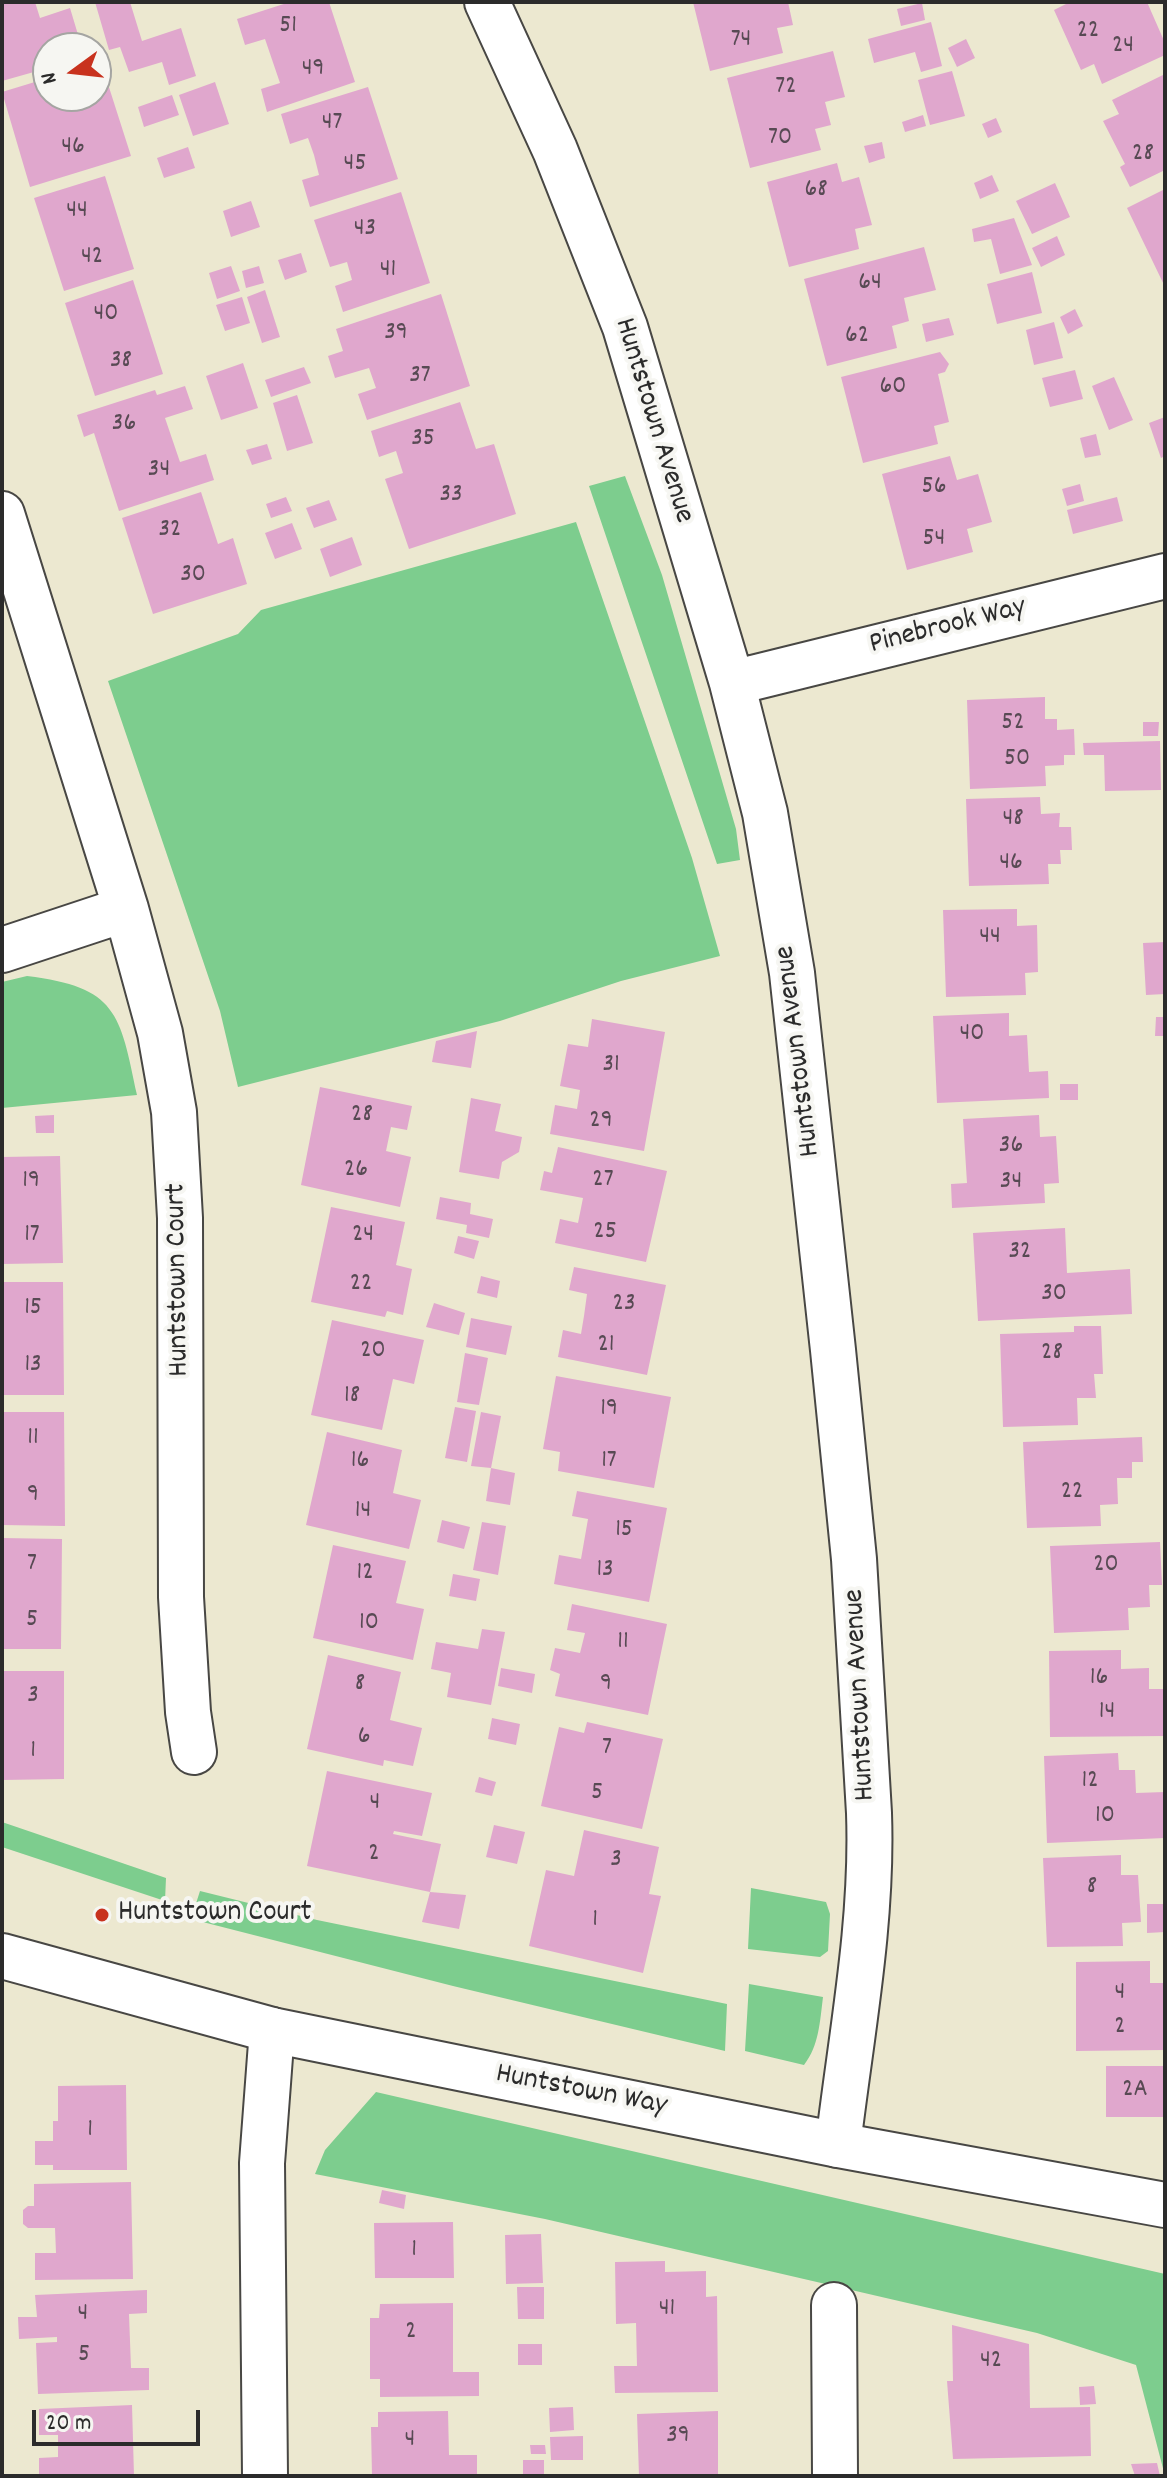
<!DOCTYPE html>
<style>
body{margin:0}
#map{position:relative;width:1167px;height:2478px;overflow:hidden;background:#ece8d0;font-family:Dekko,sans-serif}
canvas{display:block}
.frame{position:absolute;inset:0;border:4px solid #2b2b2b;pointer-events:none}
.north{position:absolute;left:32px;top:32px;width:80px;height:80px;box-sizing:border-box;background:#f6f6f2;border:2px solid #a5a5a2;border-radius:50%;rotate:255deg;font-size:22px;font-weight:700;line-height:32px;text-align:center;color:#2b2b2b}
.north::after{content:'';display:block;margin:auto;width:28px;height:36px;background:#c8321e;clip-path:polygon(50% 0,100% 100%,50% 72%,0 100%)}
.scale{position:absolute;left:32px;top:2410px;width:168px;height:36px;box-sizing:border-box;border:4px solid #2b2b2b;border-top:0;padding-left:10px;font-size:24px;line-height:28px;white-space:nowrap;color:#2b2b2b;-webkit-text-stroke:6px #f6f6f2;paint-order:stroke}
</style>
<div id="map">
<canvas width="1167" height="2478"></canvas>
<div class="frame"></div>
<div class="north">N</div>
<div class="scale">20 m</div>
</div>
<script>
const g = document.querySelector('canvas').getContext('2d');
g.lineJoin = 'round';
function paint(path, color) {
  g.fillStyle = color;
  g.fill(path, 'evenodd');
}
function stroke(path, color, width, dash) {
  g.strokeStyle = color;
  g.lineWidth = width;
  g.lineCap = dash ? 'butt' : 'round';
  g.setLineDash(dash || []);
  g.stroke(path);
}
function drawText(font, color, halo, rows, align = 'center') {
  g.font = font + ' Dekko,sans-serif';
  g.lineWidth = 8;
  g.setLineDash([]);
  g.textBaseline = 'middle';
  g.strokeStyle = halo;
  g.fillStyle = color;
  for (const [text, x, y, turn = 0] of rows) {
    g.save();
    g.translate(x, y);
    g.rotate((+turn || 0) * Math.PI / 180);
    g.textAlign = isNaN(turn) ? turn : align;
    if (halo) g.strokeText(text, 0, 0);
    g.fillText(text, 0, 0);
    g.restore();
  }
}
paint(new Path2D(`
 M625 476 662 575 736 829 740 860 717 864 589 486Z
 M576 522 692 858 720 956 621 981 500 1021 238 1087 220 1011 108 681 238 634 261 610Z
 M27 976C117 987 120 1013 137 1095L2 1108V982Z
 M2 1822 166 1878 165 1901 2 1847Z
 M751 1888 826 1902 830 1914 828 1951 820 1957 748 1949Z
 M200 1891 317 1920 727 2004 725 2051 453 1986 191 1919Z
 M749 1984 823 1997C820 2021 819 2046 804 2065L745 2051Z
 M376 2092 1165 2274V2476L1136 2365 1037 2333 545 2219 315 2174 325 2150Z`), '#7dcd8e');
paint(new Path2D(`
 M2 2H35L40 18 70 8 82 48H48V68L2 81Z
 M95 2H130L142 41 181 28 196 76 169 85 162 62 129 72 120 47 109 50Z
 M290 2H329L355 82 267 112 261 89 280 83 265 39 245 45 237 19Z
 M693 2H788L793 25 777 28 783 53 710 71Z
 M1070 2H1147L1165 43V55L1102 84 1094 64 1081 70 1054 10Z
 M922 3 925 20 901 26 897 9Z
 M931 22 942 66 921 72 915 52 874 63 868 39Z
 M966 39 975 58 957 67 948 48Z
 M833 51 845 97 825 102 831 125 815 129 821 150 750 168 727 78Z
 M952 71 965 116 930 125 918 80Z
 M1165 74V170L1130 187 1120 167 1125 164 1103 121 1119 114 1112 100Z
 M48 78V96H96V85L107 81 131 156 30 187 2 92Z
 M215 82 229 124 193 136 179 95Z
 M368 87 398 179 310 207 302 180 319 175 314 155 308 138 290 144 281 114Z
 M172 95 179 115 144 127 138 107Z
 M923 115 926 126 905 132 902 122Z
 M996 118 1002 132 988 138 982 124Z
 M882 142 885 158 869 163 864 146Z
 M188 147 195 168 164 178 157 158Z
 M837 163 842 182 859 177 872 225 855 229 859 249 789 267 767 182Z
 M992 175 999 191 980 199 974 183Z
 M105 176 134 269 64 291 34 198Z
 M1055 183 1070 217 1032 234 1016 201Z
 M1165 189V287L1127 208Z
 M401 192 430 283 343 312 335 286 352 280 347 262 330 267 314 220Z
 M251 201 260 227 231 237 223 211Z
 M1014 218 1032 265 1000 274 991 239 974 242 972 229Z
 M1057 236 1065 255 1041 267 1032 248Z
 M924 247 936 290 904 298 909 321 892 326 897 348 827 366 804 279Z
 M301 253 307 272 285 280 278 260Z
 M231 266 240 291 217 299 209 273Z
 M259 266 264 283 246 288 242 271Z
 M1032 272 1042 313 997 324 987 284Z
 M133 280 163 374 95 396 65 303Z
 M265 290 280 337 262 343 247 297Z
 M441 294 470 386 367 420 358 394 376 388 369 368 335 378 328 356 343 351 336 329Z
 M242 297 250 323 225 331 216 305Z
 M1075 309 1083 326 1068 334 1060 317Z
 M949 318 954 335 926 342 922 324Z
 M1054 322 1063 358 1034 365 1026 330Z
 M940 352 949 364 945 372 938 374 949 422 934 426 938 444 863 463 841 377Z
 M243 363 258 408 221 420 206 376Z
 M304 367 311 383 271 397 265 380Z
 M1075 370 1083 399 1050 407 1042 378Z
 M1114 377 1133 420 1109 430 1092 386Z
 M185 386 193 409 165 418 180 462 206 454 214 480 119 511 94 433 84 437 77 415 155 390 157 395Z
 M297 395 313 443 287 451 273 403Z
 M460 402 476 449 494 444 516 514 409 549 385 479 403 473 396 451 379 457 371 431Z
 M1165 417V456L1161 458 1149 423Z
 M1096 434 1101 455 1085 458 1080 438Z
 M267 444 272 459 252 465 246 450Z
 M950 456 957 480 978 474 992 522 967 529 973 552 907 570 882 474Z
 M1080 484 1084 501 1067 506 1062 489Z
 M201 492 218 544 233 538 247 584 153 614 122 518Z
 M286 497 292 511 271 518 266 504Z
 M1117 497 1123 521 1073 534 1067 510Z
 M329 500 337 520 314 528 306 508Z
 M292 523 302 549 275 559 265 533Z
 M352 537 362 565 330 577 320 549Z
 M1045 697V719H1057V730L1074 729 1075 755H1064V765L1045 766 1046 786 970 789 967 700Z
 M1143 722H1159L1158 736H1143Z
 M1160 741 1161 790 1105 791 1104 755H1084L1083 743Z
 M1040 797 1041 814 1060 813 1059 827H1071L1072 850H1060L1061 864H1048L1049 884 969 886 966 799Z
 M1017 909V926L1037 925 1038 972 1025 973 1026 995 946 997 943 910Z
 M1165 942V994L1146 995 1143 943Z
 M1009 1013V1036L1027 1035 1029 1072 1048 1071 1049 1098 937 1103 933 1016Z
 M1156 1017H1165V1036H1155Z
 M592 1019 665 1032 644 1151 550 1134 555 1105 577 1109 580 1090 560 1086 568 1044 588 1047Z
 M477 1031 471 1068 432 1062 436 1041Z
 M1060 1084H1078V1100H1060Z
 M320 1087 412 1106 407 1130 391 1127 386 1151 411 1157 400 1207 301 1185Z
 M471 1098 501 1104 495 1131 522 1137 519 1152 502 1162 499 1179 459 1172Z
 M54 1115V1133H36L35 1116Z
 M1039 1115 1040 1137 1056 1136 1059 1183 1044 1184 1045 1203 952 1208 951 1184 967 1183 963 1119Z
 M558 1147 667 1171 646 1262 555 1243 560 1219 578 1223 583 1198 540 1190 544 1171 552 1173Z
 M60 1156 63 1263 2 1264V1157Z
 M440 1197 471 1203 470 1214 493 1219 489 1238 466 1233 467 1225 436 1219Z
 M331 1207 405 1222 396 1265 412 1269 403 1315 387 1311 385 1317 311 1302Z
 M1065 1228 1067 1273 1130 1269 1132 1314 978 1321 973 1233Z
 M458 1236 479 1241 474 1259 454 1253Z
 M574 1267 666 1285 647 1375 558 1357 563 1330 581 1334 584 1316 587 1294 569 1290Z
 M481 1276 500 1281 497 1298 477 1293Z
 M2 1282H63L64 1395H2Z
 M434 1303 465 1313 459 1335 426 1327Z
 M471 1318 512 1326 506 1355 466 1347Z
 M332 1320 424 1340 414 1384 393 1379 382 1430 311 1415Z
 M1074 1326H1101L1103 1374H1094L1096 1398H1077L1078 1425 1003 1427 1000 1334 1074 1332Z
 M465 1353 488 1358 479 1405 457 1402Z
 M556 1376 671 1397 654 1488 558 1471 560 1452 543 1449Z
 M455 1407 476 1411 467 1462 445 1458Z
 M2 1412H64L65 1526 2 1525Z
 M481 1412 501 1416 491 1468 471 1466Z
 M327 1432 402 1450 393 1493 421 1500 409 1549 306 1525Z
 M1142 1437 1143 1462H1132V1478H1117L1118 1504 1100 1505 1101 1526 1027 1528 1023 1442Z
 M491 1468 515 1473 510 1505 486 1501Z
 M577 1491 667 1508 649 1602 554 1584 559 1555 581 1559 588 1519 572 1516Z
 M442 1520 470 1527 464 1549 437 1542Z
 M482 1522 506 1526 498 1575 473 1570Z
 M2 1538 62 1539 61 1649H2Z
 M1160 1542 1162 1585H1149L1150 1607 1128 1608 1129 1630 1054 1633 1050 1546Z
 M333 1545 406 1561 396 1603 424 1609 413 1660 313 1638Z
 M453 1574 480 1579 476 1601 449 1596Z
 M572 1604 667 1624 648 1715 555 1696 560 1674 550 1670 555 1648 580 1653 585 1633 567 1630Z
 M482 1629 505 1632 491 1705 447 1697 451 1673 431 1669 436 1642 478 1649Z
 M1121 1650V1669L1149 1668V1689H1165V1736L1050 1737 1049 1651Z
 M328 1655 401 1672 390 1720 422 1728 413 1766 384 1760 383 1766 307 1749Z
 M501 1668 535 1674 532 1693 498 1686Z
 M2 1671H64V1779L2 1780Z
 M492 1718 520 1724 516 1745 488 1739Z
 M587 1722 663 1739 642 1829 541 1806 559 1727 584 1733Z
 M1118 1753 1119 1770H1135L1136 1793 1165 1792V1838L1047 1843 1044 1756Z
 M327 1771 432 1793 422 1836 394 1831 393 1834 441 1844 430 1892 466 1895 459 1929 422 1922 430 1892 307 1866Z
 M479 1777 496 1782 492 1796 475 1792Z
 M494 1825 525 1832 517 1864 486 1857Z
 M584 1830 659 1847 649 1894 661 1896 643 1973 529 1946 546 1870 574 1876Z
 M1121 1855V1875H1138L1141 1922 1122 1923 1123 1946 1047 1947 1043 1858Z
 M1147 1904H1165V1932L1147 1933Z
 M1150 1961V1983H1165V2050L1076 2051V1962Z
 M1106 2066H1165V2117H1106Z
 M126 2085 127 2170H53V2165H35V2141H53V2121H58V2086Z
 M131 2182 133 2279 35 2280V2253H56L55 2228H28L23 2224V2210L28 2206H34V2184Z
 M382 2190 406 2195 404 2209 379 2203Z
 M453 2222 454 2278H375L374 2223Z
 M541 2234 543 2283 506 2284 505 2235Z
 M665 2261V2272L706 2271V2297L717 2296 718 2392 615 2393 614 2366H637L636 2323 616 2324 615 2262Z
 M517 2287H544V2319H518Z
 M147 2290V2313L129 2314 131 2368H149V2390L38 2394 36 2343 57 2342V2337L19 2339 18 2317H37L35 2295Z
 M453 2303V2372H479V2396L380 2397V2379H370V2318H379L380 2304Z
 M952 2325 1029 2344 1030 2408 1090 2407 1091 2456 953 2459 947 2381H953Z
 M518 2344H542V2365H518Z
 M1094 2386 1096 2404 1080 2405 1079 2387Z
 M132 2405 134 2476H39V2458L58 2457V2435H39V2409Z
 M573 2407 574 2430 550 2432 549 2408Z
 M448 2411 449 2455H477V2476H372L371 2427H378V2412Z
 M718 2411V2476H639L637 2414Z
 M583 2436V2460H551L550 2437Z
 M530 2445H545L546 2454H531Z
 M523 2460H544V2475H523Z
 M1157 2463 1160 2476H1135L1131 2464Z`), '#e0a7cd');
const street = new Path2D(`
 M487 2 555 150 625 327 732 683 765 813 792 973 833 1350 854 1559 869 1813C873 1924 851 2035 838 2145
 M2 514 126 909 160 1033 174 1112 180 1218 181 1597 188 1712 194 1752
 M732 683 1165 576
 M2 950 126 909
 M834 2305 835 2476
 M265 2476 262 2163 272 2030`);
const secondary = new Path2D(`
 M2 1956 272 2030 838 2145 1165 2205`);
stroke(street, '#484744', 48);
stroke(secondary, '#484744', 48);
stroke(street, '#fff', 44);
stroke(secondary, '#fff', 44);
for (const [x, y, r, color] of [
 [102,1915,8,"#c8321e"]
]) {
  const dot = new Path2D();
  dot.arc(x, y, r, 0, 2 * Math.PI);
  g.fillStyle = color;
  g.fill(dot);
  stroke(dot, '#f6f6f2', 3);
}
drawText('26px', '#584a54', null, [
 ["51",288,27],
 ["22",1088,32],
 ["74",741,41],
 ["24",1123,47],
 ["49",313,70],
 ["72",786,88],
 ["47",332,124],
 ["70",780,139],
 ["46",73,148],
 ["28",1143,155],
 ["45",355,165],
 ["68",816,191],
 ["44",77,212],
 ["43",365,230],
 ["42",92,258],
 ["41",388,271],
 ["64",870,284],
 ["40",106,315],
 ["39",396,334],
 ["62",857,337],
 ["38",121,362],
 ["37",420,377],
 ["60",893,388],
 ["36",124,425],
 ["35",423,440],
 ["34",159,471],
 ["56",934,488],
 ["33",451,496],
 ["32",170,531],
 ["54",934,540],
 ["30",193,576],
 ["52",1013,724],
 ["50",1017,760],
 ["48",1013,820],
 ["46",1011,864],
 ["44",990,938],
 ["40",972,1035],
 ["31",611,1066],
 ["28",362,1116],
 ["29",601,1122],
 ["36",1011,1147],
 ["26",356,1171],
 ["27",603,1181],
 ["19",31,1182],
 ["34",1011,1183],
 ["25",605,1233],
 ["17",32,1236],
 ["24",363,1236],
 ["32",1020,1253],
 ["22",361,1285],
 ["30",1054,1295],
 ["23",624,1305],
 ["15",33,1309],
 ["21",606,1346],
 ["20",373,1352],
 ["28",1052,1354],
 ["13",33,1366],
 ["18",352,1397],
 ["19",609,1410],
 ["11",33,1439],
 ["16",360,1462],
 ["17",609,1462],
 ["22",1072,1493],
 ["9",33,1496],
 ["14",363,1512],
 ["15",624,1531],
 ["7",32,1565],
 ["20",1106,1566],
 ["13",605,1571],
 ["12",365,1574],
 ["5",32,1621],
 ["10",369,1624],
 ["11",623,1643],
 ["16",1099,1679],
 ["8",360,1685],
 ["9",606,1685],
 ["3",33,1697],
 ["14",1107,1713],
 ["6",364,1738],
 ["7",607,1749],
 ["1",33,1752],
 ["12",1090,1782],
 ["5",597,1794],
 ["4",375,1804],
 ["10",1105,1817],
 ["2",374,1855],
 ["3",616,1861],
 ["8",1092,1888],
 ["1",595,1921],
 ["4",1120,1994],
 ["2",1120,2028],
 ["2A",1135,2091],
 ["1",90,2131],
 ["1",414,2251],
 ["41",667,2310],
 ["4",83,2315],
 ["2",411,2333],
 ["5",84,2356],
 ["42",991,2362],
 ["39",678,2437],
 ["4",410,2441]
]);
drawText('30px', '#2b2b2b', '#f6f6f2', [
 ["Huntstown Avenue",652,421,73],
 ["Pinebrook Way",948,628,-14],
 ["Huntstown Avenue",800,1051,-97],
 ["Huntstown Court",180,1280,-91],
 ["Huntstown Avenue",862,1695,-93],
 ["Huntstown Way",581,2092,11]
]);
drawText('30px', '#2b2b2b', '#f6f6f2', [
 ["Huntstown Court",118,1915]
], 'left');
</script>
